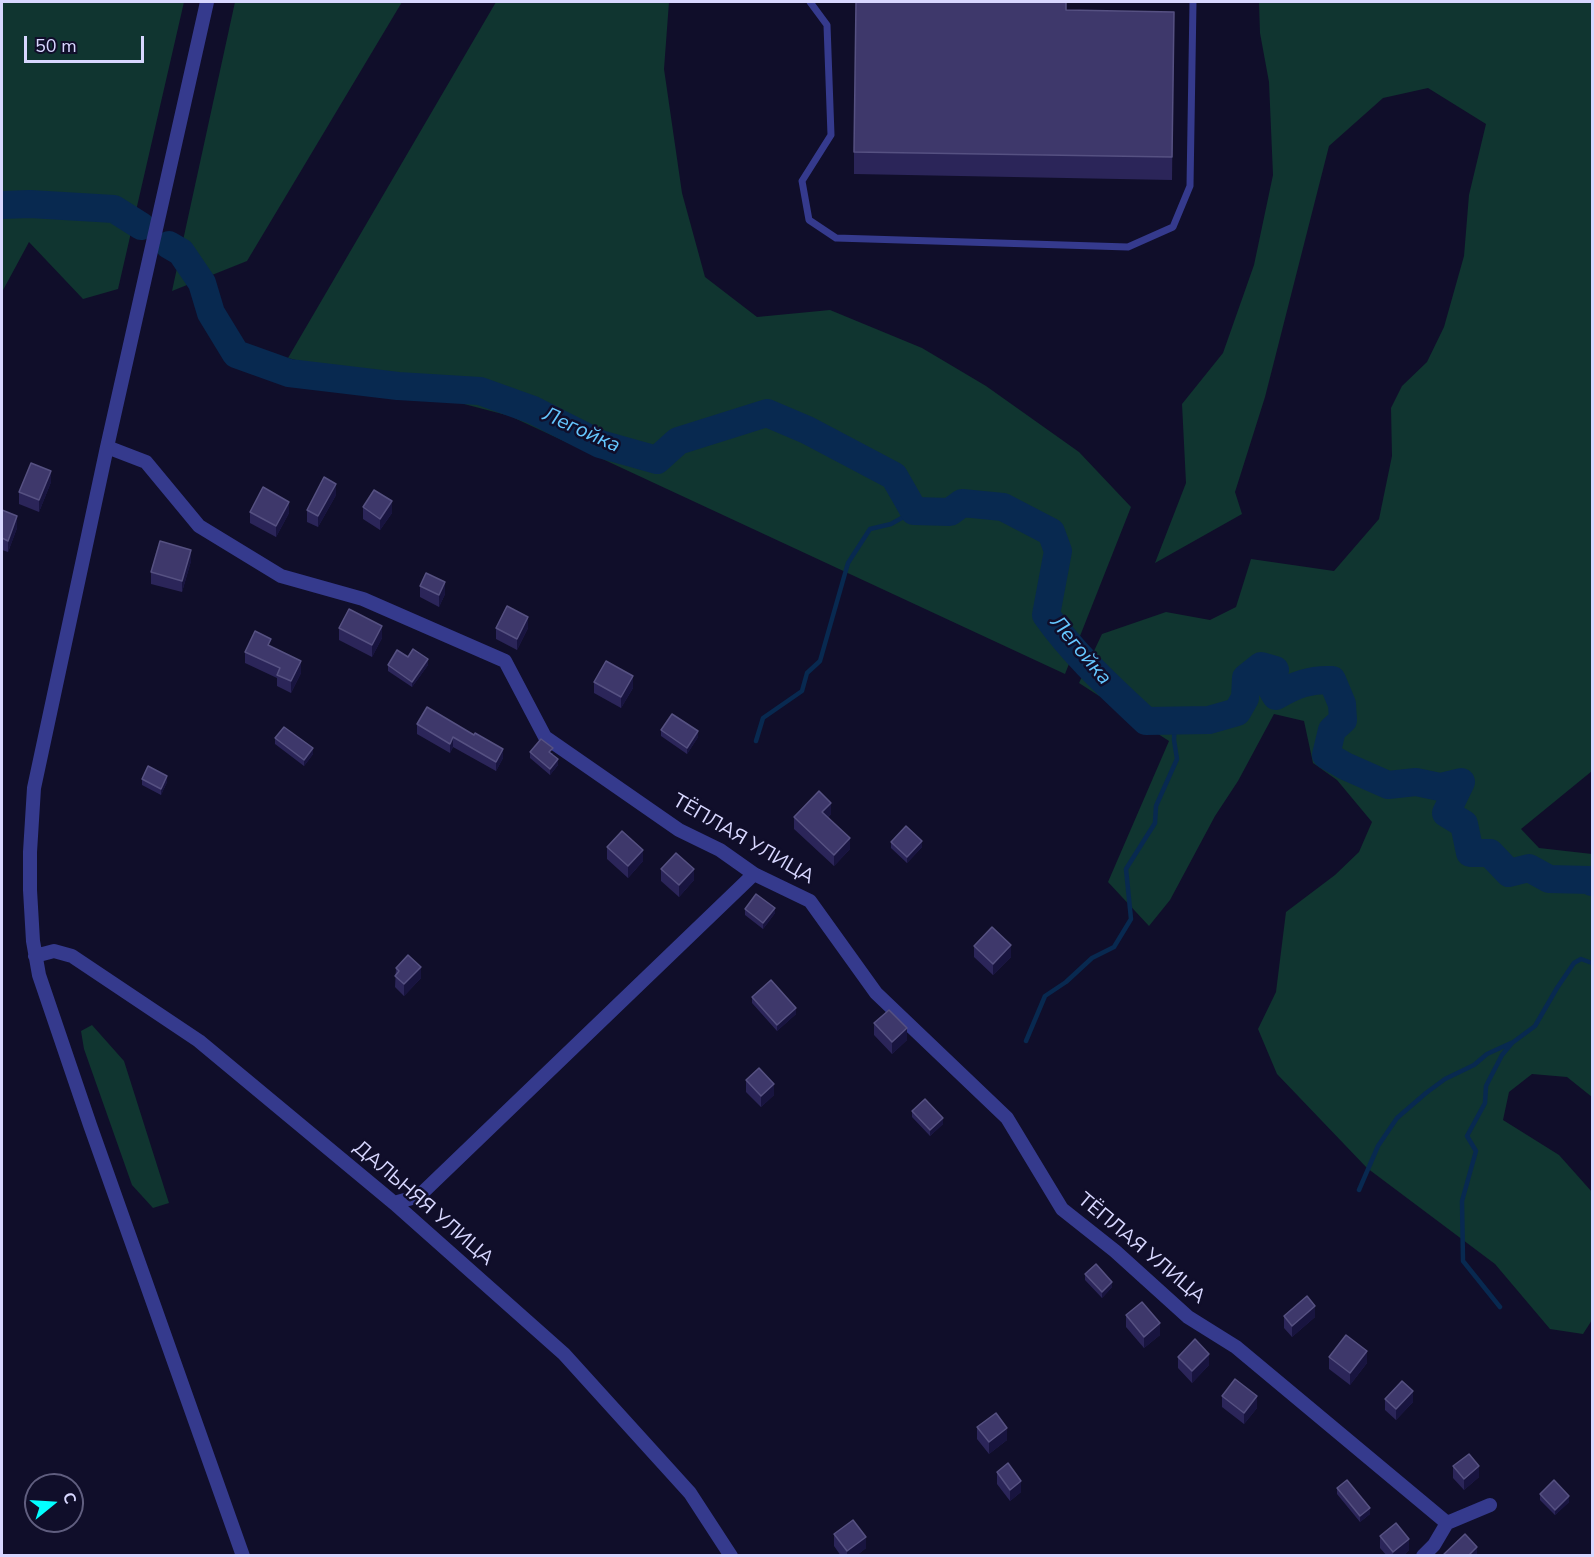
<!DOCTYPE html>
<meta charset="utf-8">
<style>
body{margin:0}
#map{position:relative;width:1594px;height:1557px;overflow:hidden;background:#100e2a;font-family:"Nunito Sans",sans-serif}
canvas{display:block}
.frame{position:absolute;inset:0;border:3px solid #d8d7ff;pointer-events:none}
.north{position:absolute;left:24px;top:1473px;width:60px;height:60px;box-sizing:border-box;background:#100e2a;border:2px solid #605e7f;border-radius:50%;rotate:72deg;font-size:16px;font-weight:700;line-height:24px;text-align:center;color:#d8d7ff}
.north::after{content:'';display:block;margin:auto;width:21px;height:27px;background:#03feff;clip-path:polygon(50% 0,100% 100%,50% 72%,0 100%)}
.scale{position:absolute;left:24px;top:36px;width:120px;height:27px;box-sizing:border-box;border:3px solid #d8d7ff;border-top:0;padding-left:8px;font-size:18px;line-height:21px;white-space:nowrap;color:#d8d7ff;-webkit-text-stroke:4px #100e2a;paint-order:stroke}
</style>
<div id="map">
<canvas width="1594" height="1557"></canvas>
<div class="frame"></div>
<div class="north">С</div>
<div class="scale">50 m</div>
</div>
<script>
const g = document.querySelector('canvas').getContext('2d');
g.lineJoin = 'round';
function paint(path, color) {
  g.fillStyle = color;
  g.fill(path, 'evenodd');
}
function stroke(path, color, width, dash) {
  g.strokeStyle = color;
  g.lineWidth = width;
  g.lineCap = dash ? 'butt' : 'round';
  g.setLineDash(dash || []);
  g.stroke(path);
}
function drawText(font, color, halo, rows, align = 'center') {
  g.font = font + ' "Nunito Sans",sans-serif';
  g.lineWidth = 5;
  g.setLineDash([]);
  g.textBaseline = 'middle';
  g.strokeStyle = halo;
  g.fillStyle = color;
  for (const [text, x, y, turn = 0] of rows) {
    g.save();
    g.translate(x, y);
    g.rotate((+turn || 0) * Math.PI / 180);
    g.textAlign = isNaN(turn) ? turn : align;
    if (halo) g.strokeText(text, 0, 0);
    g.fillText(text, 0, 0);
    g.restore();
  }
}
paint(new Path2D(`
 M2 2H184L118 289 83 299 29 242 2 292Z
 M235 2H402L247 261 172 291Z
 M496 2H669L664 69 682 193 705 277 757 317 830 310 922 348 986 386 1079 452 1131 507 1065 674 510 416 288 358Z
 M1259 2H1592V771L1521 829 1539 848 1592 854V1097L1567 1077 1532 1074 1509 1092 1503 1120 1559 1155 1592 1192V1320L1583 1334 1550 1329 1495 1264 1367 1168 1277 1074 1258 1029 1276 992 1286 912 1335 875 1359 852 1372 822 1337 780 1313 763 1304 721 1274 714 1238 781 1215 816 1170 900 1149 926 1108 882 1169 741 1079 683 1102 634 1166 612 1210 620 1236 607 1251 559 1334 571 1379 519 1392 456 1391 408 1402 386 1427 362 1444 327 1464 256 1469 195 1486 124 1428 88 1383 98 1329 146 1265 397 1235 492 1242 514 1155 563 1186 483 1182 404 1223 353 1254 265 1273 175 1269 82 1260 33Z
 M92 1025 124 1061 169 1203 153 1208 132 1185 84 1049 81 1031Z`), '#103530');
stroke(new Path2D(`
 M756 741 763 718 802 691 807 673 820 661 848 563 870 529 891 524 914 511
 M1026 1041 1045 996 1066 982 1092 958 1114 947 1131 919 1126 869 1155 823 1156 806 1177 759 1174 740 1175 720
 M1359 1190 1378 1146 1397 1118 1426 1093 1445 1079 1474 1065 1487 1054 1511 1043
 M1500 1307 1463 1261 1462 1201 1476 1151 1467 1136 1485 1103 1486 1086 1502 1055 1512 1043 1535 1026 1557 988 1574 963 1581 959 1592 963`), '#082950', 4.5);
stroke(new Path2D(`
 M2 205 30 204 114 209 141 226
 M169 245 181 252 202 283 211 313 236 354 289 373 398 386 480 391 533 410 600 444 657 460 678 441 767 413 807 430 894 476 914 511 950 512 962 503 1003 507 1051 532 1058 551 1046 615C1075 656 1110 687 1146 721L1209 720 1237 712 1245 698 1246 678 1261 666 1275 670 1270 686 1276 696C1295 685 1310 679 1332 680L1342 704 1343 720 1332 730 1326 755 1345 766 1388 785 1416 782 1440 787 1461 782 1446 813 1464 824 1470 853H1490L1509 873 1529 868 1549 879 1590 880 1592 882`), '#082950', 28);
stroke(new Path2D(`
 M810 2 827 25 831 135 802 181 809 220 836 238 1128 247 1173 227 1190 186 1193 2`), '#353a8d', 7);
stroke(new Path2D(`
 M207 2 107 447 34 788 30 852V890L33 941 39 975 90 1125 243 1556
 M107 447 146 462 199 526 281 576 363 599 505 661 545 737 679 830 720 850 754 874 810 901 876 993 1007 1118 1062 1209 1115 1251 1188 1317 1236 1347 1447 1523
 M35 956 54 951 72 956 199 1041 394 1203 564 1354 690 1493 731 1556
 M394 1203 419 1196 754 874
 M1423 1556 1434 1545 1447 1523 1490 1505`), '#353a8d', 14);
paint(new Path2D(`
 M1066 10 1174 12 1172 180 854 174V152Z
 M51 482 39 512 19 504V492Z
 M336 495 318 527 307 522V510Z
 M363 507 392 513 380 530 363 519Z
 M2 510 17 528 8 552 2 550Z
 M250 512 289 513 276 537 250 523Z
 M191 561 182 592 151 584V572Z
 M420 586 445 594 439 607 420 597Z
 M339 628 382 638 372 657 339 640Z
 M496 628H528L517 650 496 639Z
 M271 647 301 673 291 693 277 686V678L245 663V652Z
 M408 657 428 665 412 687 388 671V665Z
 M594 682 633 688 621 708 594 693Z
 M427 707 503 758 496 771 453 747 450 753 417 734V724Z
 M661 730 698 737 687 754 661 736Z
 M275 738 313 754 304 766 275 744Z
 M530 752 553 753 552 754 558 765 550 775 530 758Z
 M142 779 167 782 161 795 142 785Z
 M831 814 828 817 850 849 834 866 794 829V817Z
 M891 842 922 847 907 863 891 848Z
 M607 847 643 861 628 878 607 859Z
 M661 869 694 880 679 897 661 881Z
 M745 909 775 913 763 929 745 915Z
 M974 946 1011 957 993 975 974 957Z
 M396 968 421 978 404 996 395 987Z
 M752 997 796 1014 777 1031 752 1003Z
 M874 1023 907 1040 892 1054 874 1035Z
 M746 1080 774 1095 761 1107 746 1092Z
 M912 1111 943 1124 930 1136 912 1117Z
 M1085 1274 1112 1287 1102 1298 1085 1280Z
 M1126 1315 1160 1335 1144 1348 1126 1327Z
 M1284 1316 1315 1317 1292 1337 1284 1328Z
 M1178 1357 1209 1365 1192 1383 1178 1368Z
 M1329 1357 1367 1363 1350 1385 1329 1369Z
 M1222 1396 1257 1408 1244 1424 1222 1407Z
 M1385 1399 1413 1402 1396 1420 1385 1410Z
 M977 1427 1007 1440 989 1454 977 1439Z
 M1453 1466 1479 1477 1464 1490 1453 1478Z
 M997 1472 1021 1492 1010 1501 997 1484Z
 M1337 1488 1370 1514 1360 1522 1337 1494Z
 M1540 1494 1569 1502 1555 1515 1540 1500Z
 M834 1534 866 1548 856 1556H841L834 1546Z
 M1380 1536 1409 1550 1403 1556H1387L1380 1548Z`), '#2b2559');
paint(new Path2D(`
 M51 471V482L39 512V500Z
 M336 484V495L318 527V516Z
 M392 501V513L380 530V519Z
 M289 502V513L276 537V526Z
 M17 516V528L8 552V541Z
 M191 550V561L182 592V581Z
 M445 582V594L439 607V595Z
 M528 617V628L517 650V639Z
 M382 626V638L372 657V645Z
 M428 659V665L412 687V682Z
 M301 661V673L291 693V681Z
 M633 676V688L621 708V697Z
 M698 731V737L687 754V748Z
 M453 737V747L450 753V744Z
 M313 748V754L304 766V760Z
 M503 749V758L496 771V762Z
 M558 759V765L550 775V769Z
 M167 776V782L161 795V789Z
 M831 803V814L822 823V812Z
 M850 838V849L834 866V855Z
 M922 841V847L907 863V857Z
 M643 850V861L628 878V866Z
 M694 869V880L679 897V885Z
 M775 908V913L763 929V923Z
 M1011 945V957L993 975V964Z
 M421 967V978L404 996V984Z
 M796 1008V1014L777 1031V1025Z
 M907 1028V1040L892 1054V1042Z
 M774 1084V1095L761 1107V1096Z
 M943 1118V1124L930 1136V1130Z
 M1112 1282V1287L1102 1298V1292Z
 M1315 1306V1317L1292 1337V1326Z
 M1160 1323V1335L1144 1348V1337Z
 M1367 1351V1363L1350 1385V1373Z
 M1209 1354V1365L1192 1383V1371Z
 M1413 1391V1402L1396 1420V1409Z
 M1257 1396V1408L1244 1424V1413Z
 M1007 1428V1440L989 1454V1442Z
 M1479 1466V1477L1464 1490V1479Z
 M1021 1481V1492L1010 1501V1490Z
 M1569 1496V1502L1555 1515V1510Z
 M1370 1508V1514L1360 1522V1516Z
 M866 1537V1548L856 1556H847V1551Z
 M1409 1539V1550L1403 1556H1393V1552Z
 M1477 1547V1556H1468Z`), '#18143f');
const building = new Path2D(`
 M856 2H1066V10L1174 12 1172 157 854 152Z
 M31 463 51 471 39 500 19 492Z
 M324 477 336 484 318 516 307 510Z
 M263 487 289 502 276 526 250 512Z
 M374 490 392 501 380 519 363 507Z
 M2 510 17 516 8 541 2 538Z
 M160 541 191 550 182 581 151 572Z
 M426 573 445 582 439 595 420 586Z
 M507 606 528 617 517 639 496 628Z
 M349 609 382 626 372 645 339 628Z
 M255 631 271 639 268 645 301 661 291 681 277 675 280 668 245 652Z
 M413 649 428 659 412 682 388 665 397 650 408 657Z
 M606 661 633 676 621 697 594 682Z
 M427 707 474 735 475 733 503 749 496 762 453 737 450 744 417 724Z
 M672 714 698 731 687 748 661 730Z
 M284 727 313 748 304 760 275 738Z
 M541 739 553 748 549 752 558 759 550 769 530 752Z
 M148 766 167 776 161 789 142 779Z
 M819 791 831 803 822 812 850 838 834 855 794 817Z
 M906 826 922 841 907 857 891 842Z
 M622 831 643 850 628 866 607 847Z
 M676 853 694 869 679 885 661 869Z
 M756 894 775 908 763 923 745 909Z
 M992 927 1011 945 993 964 974 946Z
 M408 955 421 967 404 984 395 976 399 971 396 968Z
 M771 980 796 1008 777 1025 752 997Z
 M889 1010 907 1028 892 1042 874 1023Z
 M759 1068 774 1084 761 1096 746 1080Z
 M925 1099 943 1118 930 1130 912 1111Z
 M1096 1264 1112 1282 1102 1292 1085 1274Z
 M1307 1296 1315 1306 1292 1326 1284 1316Z
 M1142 1302 1160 1323 1144 1337 1126 1315Z
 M1346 1335 1367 1351 1350 1373 1329 1357Z
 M1195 1339 1209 1354 1192 1371 1178 1357Z
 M1235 1379 1257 1396 1244 1413 1222 1396Z
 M1402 1381 1413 1391 1396 1409 1385 1399Z
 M996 1413 1007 1428 989 1442 977 1427Z
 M1469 1454 1479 1466 1464 1479 1453 1466Z
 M1008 1463 1021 1481 1010 1490 997 1472Z
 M1347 1480 1370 1508 1360 1516 1337 1488Z
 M1554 1480 1569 1496 1555 1510 1540 1494Z
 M853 1520 866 1537 847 1551 834 1534Z
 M1396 1523 1409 1539 1393 1552 1380 1536Z
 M1465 1534 1477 1547 1468 1556H1442Z`);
paint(building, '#3e386b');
stroke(building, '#565182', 1.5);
drawText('20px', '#d8d7ff', '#100e2a', [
 ["ТЁПЛАЯ УЛИЦА",743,840,30],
 ["ДАЛЬНЯЯ УЛИЦА",423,1204,41],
 ["ТЁПЛАЯ УЛИЦА",1141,1249,40]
]);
drawText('italic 21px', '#65c7ff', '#100e2a', [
 ["Легойка",581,431,24],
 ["Легойка",1080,651,50]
]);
</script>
